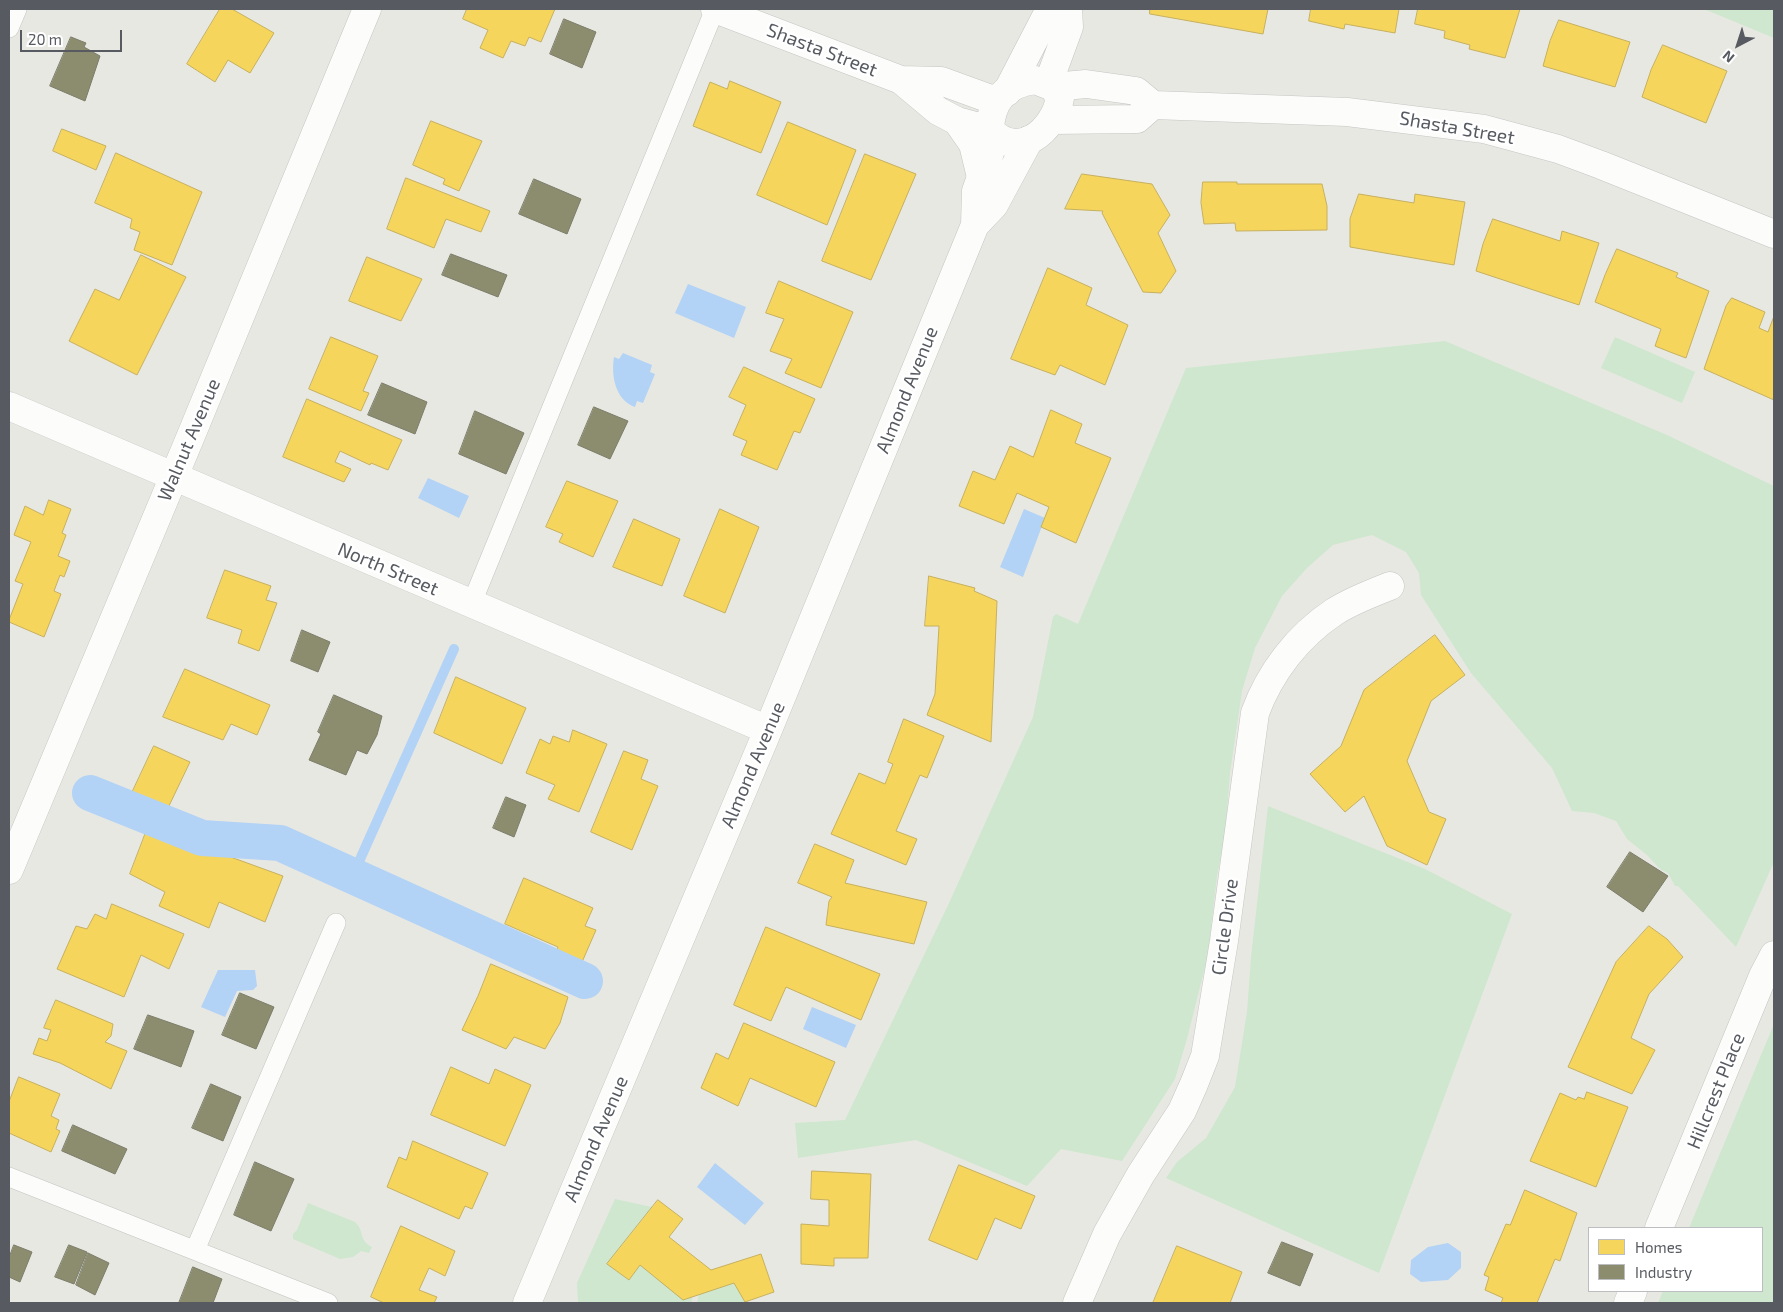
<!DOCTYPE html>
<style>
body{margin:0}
#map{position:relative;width:1783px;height:1312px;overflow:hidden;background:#e8e8e2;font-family:"Exo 2",sans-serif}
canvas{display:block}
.frame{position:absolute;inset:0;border:10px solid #575b61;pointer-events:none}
.legend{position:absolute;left:1588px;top:1227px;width:175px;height:65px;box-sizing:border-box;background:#fff;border:1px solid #bcbdc0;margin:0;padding:6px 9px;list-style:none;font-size:15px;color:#575b61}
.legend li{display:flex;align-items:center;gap:10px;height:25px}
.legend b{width:25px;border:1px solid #bcbdc0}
.north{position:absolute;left:1713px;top:20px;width:50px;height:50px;-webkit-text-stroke:4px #fff;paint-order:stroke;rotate:220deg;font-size:14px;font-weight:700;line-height:20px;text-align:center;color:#575b61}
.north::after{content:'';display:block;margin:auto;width:18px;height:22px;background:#575b61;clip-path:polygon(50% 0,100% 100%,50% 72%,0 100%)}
.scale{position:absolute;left:20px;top:30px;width:102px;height:22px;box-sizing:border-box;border:2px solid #575b61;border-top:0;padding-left:6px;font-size:15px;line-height:18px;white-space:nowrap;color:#575b61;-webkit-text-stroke:4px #fff;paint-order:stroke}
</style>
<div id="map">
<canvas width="1783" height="1312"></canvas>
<div class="frame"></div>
<ul class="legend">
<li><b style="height:14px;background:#f6d55c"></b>Homes</li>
<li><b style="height:14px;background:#8c8c6e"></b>Industry</li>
</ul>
<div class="north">N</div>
<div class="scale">20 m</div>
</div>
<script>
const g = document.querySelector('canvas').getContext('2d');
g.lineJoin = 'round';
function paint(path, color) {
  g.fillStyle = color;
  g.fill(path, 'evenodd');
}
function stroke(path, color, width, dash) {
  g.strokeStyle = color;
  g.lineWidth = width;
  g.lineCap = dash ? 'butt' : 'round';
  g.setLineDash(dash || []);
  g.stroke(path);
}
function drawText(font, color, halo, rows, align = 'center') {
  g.font = font + ' "Exo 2",sans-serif';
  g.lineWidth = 5;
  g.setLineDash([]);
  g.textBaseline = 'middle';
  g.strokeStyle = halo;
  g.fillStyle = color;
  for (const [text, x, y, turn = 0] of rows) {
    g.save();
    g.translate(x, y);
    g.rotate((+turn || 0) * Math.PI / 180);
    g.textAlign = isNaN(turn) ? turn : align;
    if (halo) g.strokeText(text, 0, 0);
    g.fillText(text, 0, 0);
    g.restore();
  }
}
paint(new Path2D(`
 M1704 9H1774V38Z
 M1615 337 1695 372 1682 403 1601 368Z
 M1445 341 1667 435 1774 486V862L1736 947 1678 886H1675L1668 873 1660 869 1647 855 1627 839 1616 821 1594 813 1572 811 1552 768 1471 673 1421 595 1419 573 1406 552 1372 535 1333 545 1307 568 1282 596 1255 648 1242 691 1230 773 1225 836 1217 876 1208 955 1187 1039 1175 1079 1122 1161 1061 1149 1027 1186 916 1140 798 1158 795 1123 845 1120 949 903 1033 717 1053 617 1056 614 1078 624 1186 368Z
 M1268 806 1425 869 1512 914 1379 1273 1166 1178 1177 1162 1206 1138 1235 1087 1247 1012 1251 957Z
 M1774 1024V1303H1658L1663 1291H1762V1228H1689Z
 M615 1199 652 1207 607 1264 629 1280 640 1265 693 1296 691 1303H578L577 1283Z
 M308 1203 355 1222C365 1231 358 1240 372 1247L369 1253 361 1251 353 1257 340 1259 293 1239V1234L297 1230Z
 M734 1283 745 1301H746V1303H697L699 1294Z`), '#cee7ce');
paint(new Path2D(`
 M688 284 746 307 734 338 675 313Z
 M623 353 652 365 650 372 655 374 643 403 637 401 635 407C615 400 611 375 614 357L619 359Z
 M428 478 469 496 459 518 418 498Z
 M1024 509 1045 518 1023 577 1000 567Z
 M218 970H255L257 986 253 990 237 991 225 1017 201 1007Z
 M812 1007 856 1025 846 1048 803 1029Z
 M715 1163 764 1203 745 1225 697 1187Z
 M1448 1243 1461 1252V1268L1448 1280 1421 1282 1410 1274 1411 1260 1428 1247Z`), '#b2d2f6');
const homes = new Path2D(`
 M220 9H232L274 33 250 73 228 60 215 82 187 64Z
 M467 9H555L541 42 529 37 525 46 511 41 503 58 480 48 488 30 463 19Z
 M1150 9H1268L1263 34 1150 14Z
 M1311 9H1399L1395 33 1345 24 1344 29 1309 21Z
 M1418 9H1520L1505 58 1469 49 1470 45 1444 38 1445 31 1415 24Z
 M1559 20 1630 42 1615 87 1543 66 1550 41Z
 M1663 45 1727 71 1706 123 1642 97 1651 70Z
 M730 81 781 102 761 153 693 126 710 82 727 89Z
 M431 121 482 141 459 191 443 184 445 179 413 165Z
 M788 122 856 150 827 225 757 195Z
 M62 129 106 146 96 170 53 151Z
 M116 153 202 192 172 265 134 250 140 232 130 228 132 219 95 203Z
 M865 154 916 174 871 280 822 261Z
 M1082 174 1152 184 1170 215 1158 233 1176 271 1161 293 1143 292 1102 213 1103 211 1065 209Z
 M406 178 490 211 481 232 446 219 434 248 387 229Z
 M1203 182H1237V184H1322L1327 206V230L1236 231 1235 223 1204 224 1201 203Z
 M1359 194 1414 203 1415 194 1465 202 1454 265 1350 247V219Z
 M1493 219 1560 241 1562 231 1599 243 1579 305 1476 271 1483 244Z
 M1617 249 1678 273 1676 277 1709 291 1686 358 1670 352 1655 346 1661 329 1595 302 1605 275Z
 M141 255 186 277 137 375 69 341 95 289 119 300Z
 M367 257 422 279 401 321 349 301Z
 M1048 268 1092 288 1086 305 1128 325 1105 385 1060 365 1055 375 1011 359Z
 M779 281 853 312 821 388 785 373 792 359 770 351 784 319 766 313Z
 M1732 298 1765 312 1759 328 1768 332 1774 316V400L1704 369 1726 306Z
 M331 337 378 356 363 391 369 393 361 411 309 389Z
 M744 367 815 399 800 433 794 431 777 470 741 455 747 441 733 435 746 405 729 397Z
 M307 399 402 440 388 470 371 463 370 465 340 451 335 462 351 469 344 482 283 457Z
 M1051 410 1082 424 1075 443 1111 458 1076 543 1041 527 1049 507 1017 493 1004 524 959 506 973 471 995 480 1010 446 1033 457Z
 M567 481 618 501 593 557 559 542 563 534 546 527Z
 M49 500 71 509 62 533 66 535 58 556 70 561 64 577 60 575 54 591 61 594 44 637 9 622V620L23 584 15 581 31 542 14 535 25 506 43 515Z
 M720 509 759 527 725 613 684 596Z
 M634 519 680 539 662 586 613 567Z
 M225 570 271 586 266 600 277 603 259 651 238 643 242 630 207 618Z
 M929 576 975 588 974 591 997 601 991 742 927 715 935 694 939 626H925Z
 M1435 635 1465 675 1431 701 1407 761 1429 812 1446 819 1427 865 1387 846 1364 796 1345 812 1310 774 1341 746 1364 690Z
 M185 669 270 705 257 735 231 724 223 740 163 717Z
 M456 677 526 708 502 764 434 733Z
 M904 719 944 736 927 778 920 775 896 831 917 839 906 865 831 834 859 773 885 784 893 764 888 762Z
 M573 730 607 744 579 812 548 799 555 785 526 773 540 739 550 744 553 736 569 742Z
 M154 746 190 762 167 810 131 795Z
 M624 751 648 760 641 779 658 786 632 850 591 832Z
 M148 827 283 876 265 922 219 902 209 928 159 906 165 892 130 874Z
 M815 844 854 860 845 883 927 902 914 944 826 925 829 901 832 897 798 883Z
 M524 878 593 908 585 926 596 930 579 969 554 957 558 947 505 924Z
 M112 904 184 934 169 969 141 955 124 997 57 969 76 926 87 929 95 914 106 919Z
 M1649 926 1667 939 1683 957 1649 994 1631 1038 1655 1050 1632 1094 1568 1067 1616 962Z
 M766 927 880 974 861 1020 786 987 771 1021 734 1005Z
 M491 964 568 997 560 1023 545 1049 514 1037 506 1049 462 1030 478 996Z
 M56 1000 113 1024 111 1036 105 1042 127 1051 111 1089 60 1063 33 1054 39 1038 47 1041 51 1030 44 1028Z
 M744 1023 835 1062 816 1107 750 1078 738 1106 701 1088 716 1053 728 1059Z
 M451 1067 489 1084 495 1069 531 1085 505 1146 431 1115Z
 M19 1077 60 1094 51 1116 59 1120 56 1129 60 1131 51 1152 9 1133V1102Z
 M1587 1092 1628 1107 1596 1187 1530 1161 1560 1093 1576 1100 1578 1097 1584 1099Z
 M413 1141 488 1173 472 1209 465 1206 459 1219 387 1187 399 1157 406 1160Z
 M959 1165 1035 1196 1021 1229 995 1218 977 1260 929 1240Z
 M812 1171 871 1174 868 1258H834V1266L801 1264V1224L829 1226V1200L811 1199Z
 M1525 1190 1577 1213 1560 1261 1555 1259 1537 1303H1501L1503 1298 1485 1290 1489 1277 1484 1275 1506 1224 1510 1225Z
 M658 1200 683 1219 669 1237 711 1270 761 1254 774 1292 745 1302 734 1283 683 1300 640 1265 629 1280 607 1264Z
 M401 1226 455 1251 445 1276 429 1268 419 1290 437 1297 434 1303H384L371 1297Z
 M1177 1246 1242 1272 1230 1303H1153Z`);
paint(homes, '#f6d55c');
stroke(homes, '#c6b05e', 1);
const industry = new Path2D(`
 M564 19 596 32 582 68 550 54Z
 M71 37 86 43 84 47 100 56 85 101 50 86Z
 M534 179 581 199 567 234 519 214Z
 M451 254 507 275 498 297 442 275Z
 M382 383 427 402 415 434 368 415Z
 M594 407 628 421 610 459 578 445Z
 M475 411 524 433 506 474 459 454Z
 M302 630 330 642 318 672 291 661Z
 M334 695 382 716 377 735 367 754 357 750 346 775 309 760 321 734 318 732Z
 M506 797 526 805 514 837 493 828Z
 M1630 852 1668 876 1643 912 1607 887Z
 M240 993 274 1007 256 1049 222 1035Z
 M148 1015 194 1031 181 1067 134 1049Z
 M211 1084 241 1097 223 1141 192 1128Z
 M73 1125 127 1149 115 1174 62 1151Z
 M255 1162 294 1179 271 1231 234 1215Z
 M1282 1242 1313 1254 1300 1286 1268 1273Z
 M14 1245 32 1252 20 1282 9 1277V1258Z
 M69 1245 87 1252 74 1284 55 1277Z
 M88 1253 109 1263 95 1295 76 1285Z
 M193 1267 222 1279 213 1303H179Z`);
paint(industry, '#8c8c6e');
stroke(industry, '#7c7d6a', 1);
stroke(new Path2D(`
 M353 875 454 649`), '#b2d2f6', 10);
stroke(new Path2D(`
 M90 793 202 838 280 843 585 981`), '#b2d2f6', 36);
const lane = new Path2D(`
 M9 28 17 9
 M471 605 715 9
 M9 1177 328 1303
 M195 1250 336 923`);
const street = new Path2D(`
 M1048 84 1069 27 1068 9
 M1007 92 1049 11 1053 9
 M975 225 994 205 1029 140
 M9 406 768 730
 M9 870 190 438 367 9
 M1659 1228 1763 976 1774 955
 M527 1303 768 730 975 225 976 191 996 136
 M1077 1303 1107 1234 1141 1174 1182 1111 1194 1084 1205 1056 1224 941 1255 713C1270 672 1298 636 1334 612 1351 601 1372 593 1390 586
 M1628 1303 1633 1291`);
const secondary = new Path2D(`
 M715 9 901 80 941 81 996 101
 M901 80 938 111 957 121 990 130
 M1035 80 1053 87 1060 98C1054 131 1018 161 990 130 991 101 1005 84 1035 80Z
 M1053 87 1086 84 1136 91 1153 105 1347 112 1484 129 1558 149 1601 165 1774 234
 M1053 120 1137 119 1153 105
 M957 121 973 144 981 177`);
stroke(lane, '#c4c4c4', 20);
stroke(street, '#c4c4c4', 29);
stroke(secondary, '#c4c5c4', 29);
stroke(lane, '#fcfcfb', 19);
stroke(street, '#fcfcfb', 28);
stroke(secondary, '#fcfcfb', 28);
drawText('19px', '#575b61', '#fff', [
 ["Shasta Street",822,50,21],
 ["Shasta Street",1457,128,10],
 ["Almond Avenue",907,390,-68],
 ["Walnut Avenue",189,440,-67],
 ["North Street",388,569,23],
 ["Almond Avenue",753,765,-67],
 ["Circle Drive",1225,927,-82],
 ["Hillcrest Place",1716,1091,-68],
 ["Almond Avenue",596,1139,-67]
]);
</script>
